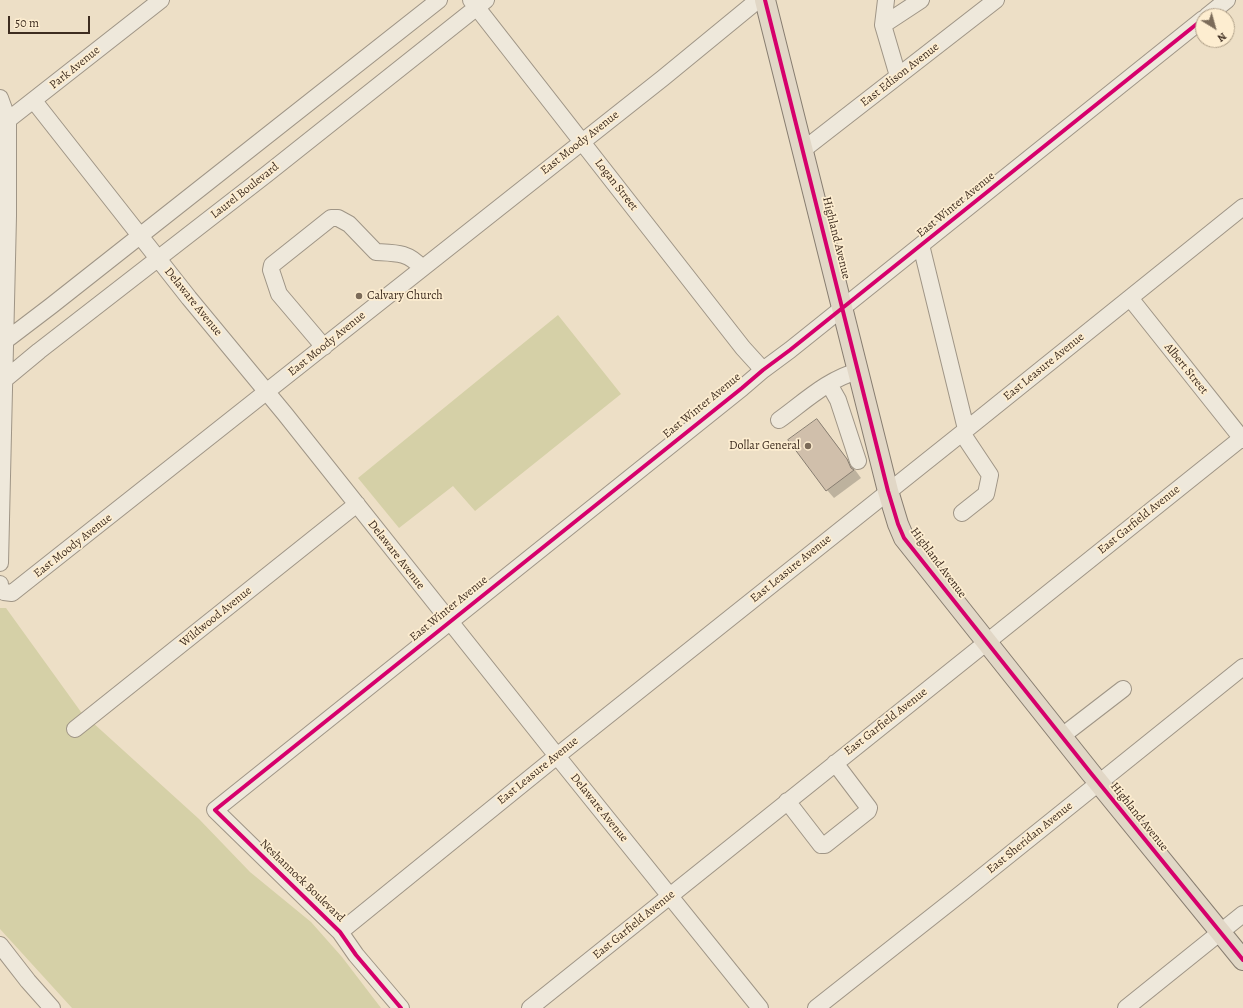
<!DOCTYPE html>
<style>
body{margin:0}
#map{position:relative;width:1243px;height:1008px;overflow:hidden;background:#eddfc6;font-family:Alegreya,serif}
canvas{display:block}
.north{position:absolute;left:1195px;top:8px;width:40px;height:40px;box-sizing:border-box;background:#fdedd0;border:1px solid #b0a089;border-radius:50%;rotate:143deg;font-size:11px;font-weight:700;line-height:16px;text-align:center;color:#3d2c1f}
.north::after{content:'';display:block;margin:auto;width:14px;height:18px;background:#7b6b59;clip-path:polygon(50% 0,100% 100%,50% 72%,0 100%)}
.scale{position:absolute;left:8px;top:16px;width:82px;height:18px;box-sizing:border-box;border:2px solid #3d2c1f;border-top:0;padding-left:5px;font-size:12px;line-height:14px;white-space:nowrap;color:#3d2c1f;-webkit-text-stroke:3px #fdedd0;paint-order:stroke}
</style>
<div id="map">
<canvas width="1243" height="1008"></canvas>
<div class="north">N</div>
<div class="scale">50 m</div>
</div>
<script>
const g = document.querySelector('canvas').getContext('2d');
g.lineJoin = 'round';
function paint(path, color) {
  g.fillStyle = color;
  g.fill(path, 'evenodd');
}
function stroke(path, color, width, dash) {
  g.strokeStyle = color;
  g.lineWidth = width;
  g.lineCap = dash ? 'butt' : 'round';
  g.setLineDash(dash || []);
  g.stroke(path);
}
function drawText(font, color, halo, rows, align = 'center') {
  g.font = font + ' Alegreya,serif';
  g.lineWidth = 3.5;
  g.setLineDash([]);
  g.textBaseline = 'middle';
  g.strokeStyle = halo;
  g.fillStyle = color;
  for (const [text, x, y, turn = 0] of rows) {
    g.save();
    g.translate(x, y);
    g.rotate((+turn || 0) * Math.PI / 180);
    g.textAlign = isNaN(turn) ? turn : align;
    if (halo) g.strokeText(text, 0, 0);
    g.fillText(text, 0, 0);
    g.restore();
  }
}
paint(new Path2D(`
 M558 315 621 394 475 511 453 486 399 528 358 478Z
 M0 608H6L81 712 199 819 250 872 311 922 342 957 381 1008H72L0 929Z`), '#d5d0a7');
paint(new Path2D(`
 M817 420 824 428 861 478 834 498 827 490Z`), '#0003');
const building = new Path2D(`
 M817 419 847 459 851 468 854 470 826 491 788 440Z`);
paint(building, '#d0bfab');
stroke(building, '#877d70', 1);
const minor = new Path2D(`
 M471 0 743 348 763 370
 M886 0 883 25 898 76
 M1207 16 1227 0
 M883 25 921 0
 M0 98 8 120V216L0 563
 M34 101 189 298 285 414 557 756 760 1008
 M8 120 161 0
 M803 150 996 0
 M921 245 966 429
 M1130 298 1243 440
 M5 341 51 306 439 0
 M324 347 279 294 271 270 272 265 331 218H338L349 224 376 252C396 253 408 252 422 268
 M4 380 39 351 267 174 486 0
 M829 384 838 400 858 461
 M779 420C804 402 829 378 859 371
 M962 433 990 475 986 494 962 513
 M0 584V587L4 592 12 593 663 78 758 0
 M75 729 357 504
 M1062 736 1123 689
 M787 801 821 845H825L868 811 869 808 835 763
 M340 932 557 756 962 433 1243 207
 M0 945 28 981 52 1008
 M401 1008 356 955 340 932 215 810 742 388 763 370 790 350 1203 19
 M530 1008 1243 437
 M816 1008 963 892 1243 667
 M1126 1008 1243 914`);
const major = new Path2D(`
 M765 0 888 491 898 524 904 538 1090 772 1243 960`);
stroke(minor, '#9f9586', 18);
stroke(major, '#877d70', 22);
stroke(minor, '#eee8db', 16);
stroke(major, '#e1d7c6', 20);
stroke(new Path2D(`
 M765 0 888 491 898 524 904 538 1090 772 1243 960
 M401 1008 356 955 340 932 215 810 742 388 763 370 790 350 1203 19`), '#d6006c', 4);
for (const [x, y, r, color] of [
 [359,296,4,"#7b6b59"],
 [808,446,4,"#7b6b59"]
]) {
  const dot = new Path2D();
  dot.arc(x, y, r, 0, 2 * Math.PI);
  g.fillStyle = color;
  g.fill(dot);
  stroke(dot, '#fdedd0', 1.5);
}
drawText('12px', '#3d2c1f', '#fdedd0', [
 ["Park Avenue",75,68,-39],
 ["East Edison Avenue",900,75,-38],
 ["East Moody Avenue",580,143,-38],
 ["Logan Street",616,185,52],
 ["Laurel Boulevard",245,191,-38],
 ["East Winter Avenue",956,205,-39],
 ["Highland Avenue",836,238,76],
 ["Delaware Avenue",193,302,51],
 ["East Moody Avenue",327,344,-39],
 ["East Leasure Avenue",1044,367,-39],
 ["Albert Street",1186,369,51],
 ["East Winter Avenue",702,406,-39],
 ["East Garfield Avenue",1139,520,-39],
 ["East Moody Avenue",73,546,-38],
 ["Delaware Avenue",396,555,52],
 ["Highland Avenue",938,563,53],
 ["East Leasure Avenue",791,569,-39],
 ["East Winter Avenue",449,609,-39],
 ["Wildwood Avenue",216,617,-39],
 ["East Garfield Avenue",886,722,-38],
 ["East Leasure Avenue",538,771,-39],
 ["Delaware Avenue",599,808,51],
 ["Highland Avenue",1139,817,51],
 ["East Sheridan Avenue",1030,838,-39],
 ["Neshannock Boulevard",302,881,44],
 ["East Garfield Avenue",634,925,-39]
]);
drawText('12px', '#3d2c1f', '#fdedd0', [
 ["Calvary Church",367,296],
 ["Dollar General",800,446,"right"]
], 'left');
</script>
